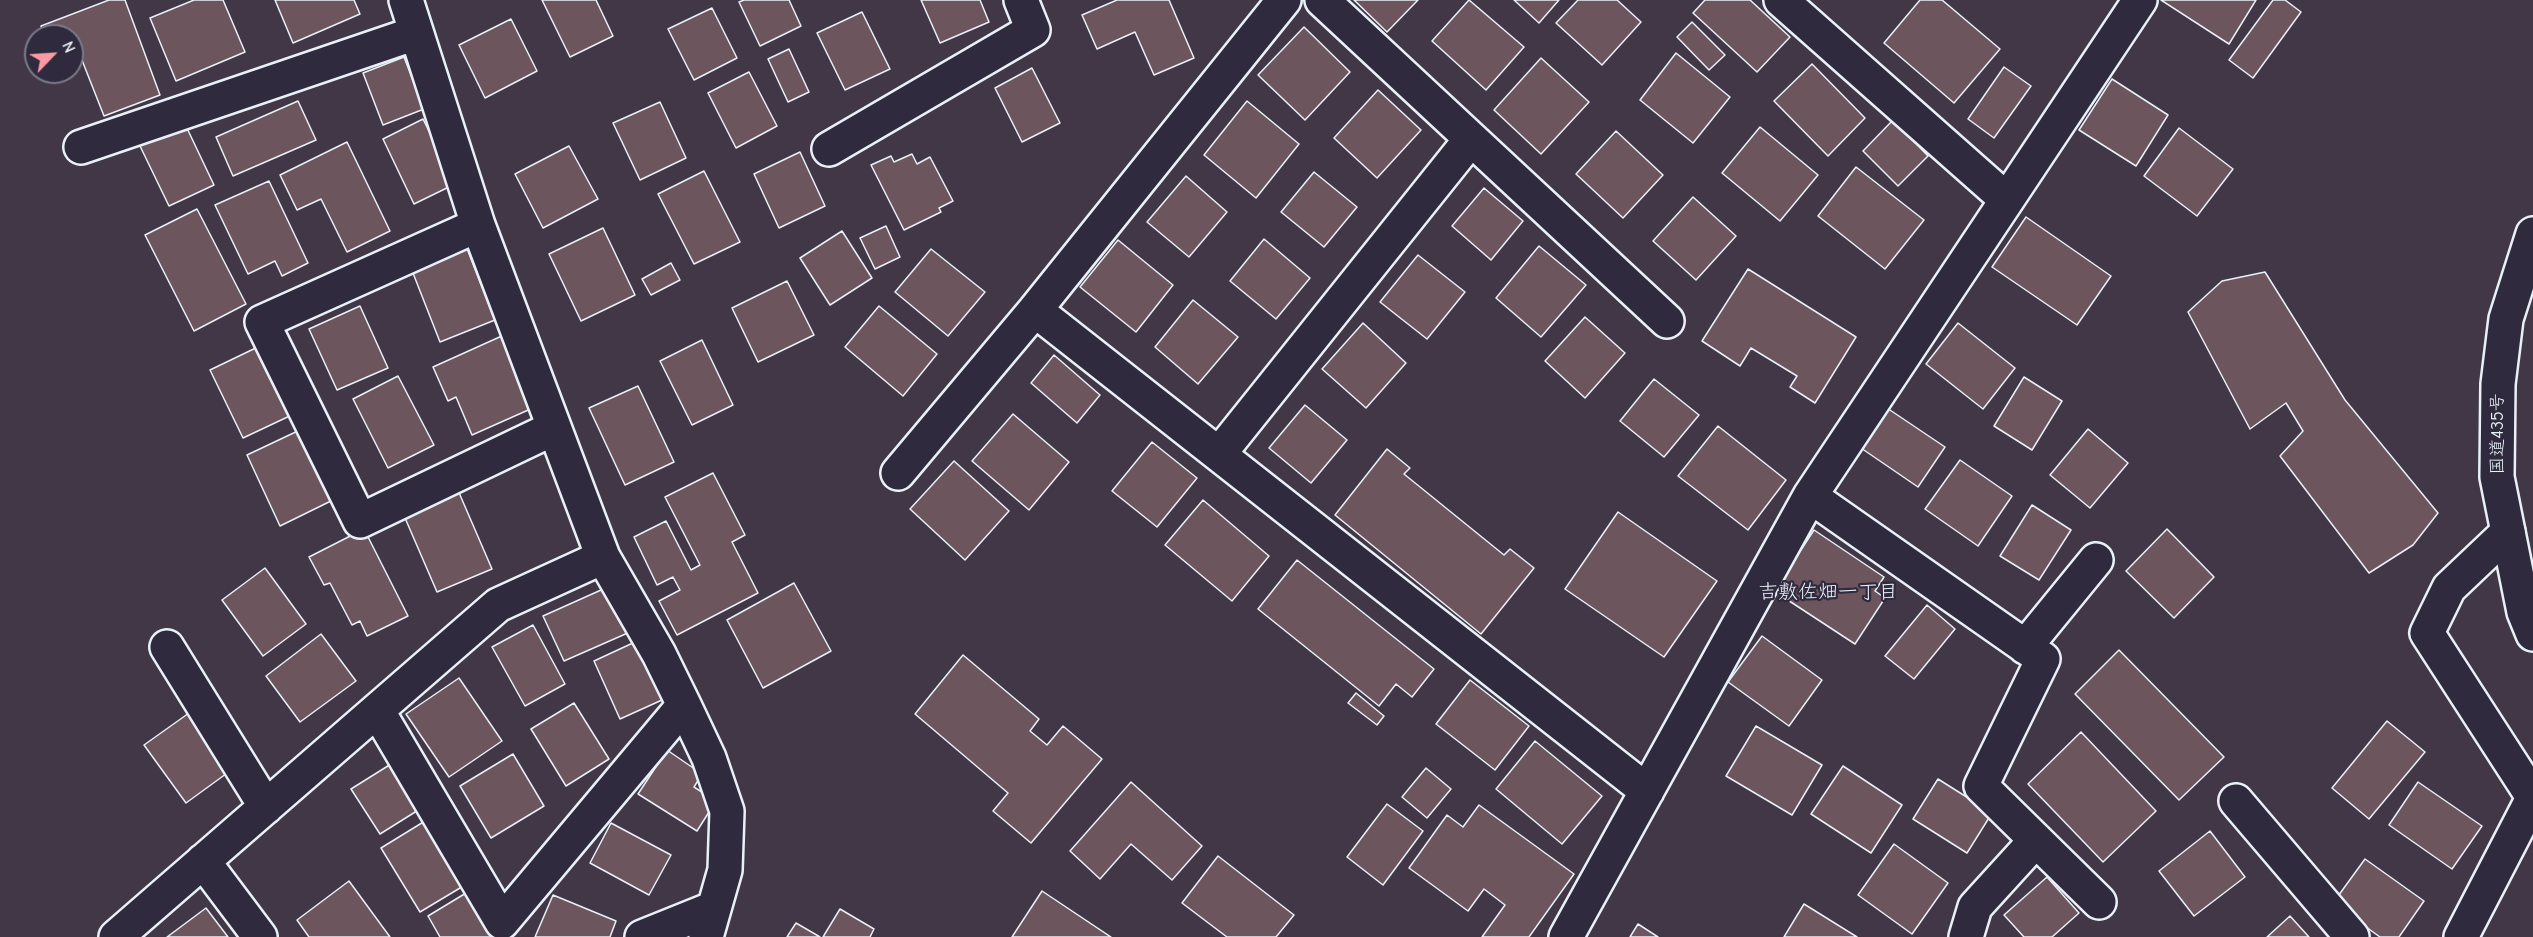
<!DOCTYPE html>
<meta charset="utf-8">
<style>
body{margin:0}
#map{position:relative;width:2533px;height:937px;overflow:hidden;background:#423747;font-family:"Comic Neue",sans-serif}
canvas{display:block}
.north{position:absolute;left:24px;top:24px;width:60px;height:60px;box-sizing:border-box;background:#2f2a3d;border:2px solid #797a88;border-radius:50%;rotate:65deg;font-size:16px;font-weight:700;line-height:24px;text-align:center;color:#e8f1f8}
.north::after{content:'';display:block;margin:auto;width:21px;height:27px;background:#ff9aa2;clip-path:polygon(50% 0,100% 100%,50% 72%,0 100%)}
</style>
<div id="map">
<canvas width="2533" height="937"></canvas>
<div class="north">N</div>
</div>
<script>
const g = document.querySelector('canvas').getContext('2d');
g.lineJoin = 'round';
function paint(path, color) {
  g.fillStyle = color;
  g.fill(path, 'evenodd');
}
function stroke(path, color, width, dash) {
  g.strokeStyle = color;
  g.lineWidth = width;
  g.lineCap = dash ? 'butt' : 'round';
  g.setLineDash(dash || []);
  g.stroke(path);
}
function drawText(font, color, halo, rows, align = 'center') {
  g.font = font + ' "Comic Neue","Klee One",sans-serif';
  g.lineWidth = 4.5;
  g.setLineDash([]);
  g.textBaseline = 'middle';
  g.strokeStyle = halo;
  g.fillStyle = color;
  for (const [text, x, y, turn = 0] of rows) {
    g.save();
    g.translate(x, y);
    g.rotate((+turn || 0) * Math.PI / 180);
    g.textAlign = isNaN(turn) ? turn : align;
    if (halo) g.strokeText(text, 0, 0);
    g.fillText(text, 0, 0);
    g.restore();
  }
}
const building = new Path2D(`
 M109 0H125L160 95 104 116 78 50 72 52V36H44L41 26Z
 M194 0H223L245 52 176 81 150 18Z
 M275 0H354L360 14 293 43Z
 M542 0H596L613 36 570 57Z
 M744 0H789L801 26 760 46 739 2Z
 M921 0H980L989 22 940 43Z
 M1117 0H1169L1194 58 1154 75 1135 32 1097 49 1082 15Z
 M1354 0H1418L1387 32Z
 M1469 0 1524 47 1486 90 1432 41Z
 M1514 0H1559L1539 23Z
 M1578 0H1617L1641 22 1602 65 1556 23Z
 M1705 0H1750L1790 37 1757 72 1693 13Z
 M1920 0H1942L2000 49 1954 103 1884 43Z
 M2161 0H2256L2229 44Z
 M2273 0H2285L2301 12 2253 78 2229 60Z
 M712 8 737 58 694 80 668 29Z
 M862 12 890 69 845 90 817 33Z
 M511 19 537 71 485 98 459 45Z
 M1692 22 1725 55 1709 70 1677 37Z
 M1304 27 1350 72 1305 120 1258 75Z
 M789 49 809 92 788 102 768 59Z
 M1676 53 1730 97 1693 143 1640 100Z
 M404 57 424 109 383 125 363 73Z
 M1541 58 1589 102 1541 154 1494 110Z
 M1812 64 1865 118 1828 156 1774 101Z
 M2004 67 2031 86 1994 138 1968 119Z
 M1032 68 1060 123 1022 142 995 88Z
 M749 72 777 126 736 148 708 93Z
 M2112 79 2168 115 2136 166 2079 130Z
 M1378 90 1421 130 1377 178 1334 138Z
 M298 101 316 140 233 176 216 137Z
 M1247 101 1299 144 1256 198 1204 155Z
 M660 102 686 158 640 180 613 123Z
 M423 119 455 184 414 204 383 139Z
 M1893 120 1928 156 1898 186 1863 151Z
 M185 124 214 185 169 206 140 146Z
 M1760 127 1818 175 1780 221 1722 173Z
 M2179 128 2233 169 2197 216 2144 176Z
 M1616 131 1663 175 1623 218 1576 174Z
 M347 142 390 231 347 252 321 199 297 210 280 175Z
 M569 146 598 199 543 228 515 174Z
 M800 152 825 206 779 228 754 174Z
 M912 154 917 164 930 157 953 201 939 208 941 212 904 230 871 165 891 156 894 162Z
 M1856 167 1924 220 1885 269 1818 216Z
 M704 171 740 242 694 264 658 194Z
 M1314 172 1357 207 1324 247 1281 212Z
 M1186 176 1227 212 1189 257 1147 222Z
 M269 181 308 263 282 276 275 261 248 274 215 205Z
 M1484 188 1523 221 1491 260 1452 226Z
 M1693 197 1736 236 1696 280 1653 241Z
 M197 209 246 304 194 331 145 235Z
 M2026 217 2111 276 2077 325 1992 267Z
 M886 226 900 257 875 269 860 238Z
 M603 228 635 295 581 321 549 254Z
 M842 231 872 278 830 305 800 258Z
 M1264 239 1310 278 1276 319 1230 281Z
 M1118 240 1173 285 1136 332 1080 287Z
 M466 246 495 320 440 342 411 268Z
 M1539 246 1586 285 1541 337 1496 298Z
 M931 249 985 292 948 336 895 292Z
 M1418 255 1465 292 1427 339 1380 302Z
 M671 263 680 280 651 295 642 279Z
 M1748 269 1856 337 1815 403 1790 387 1797 376 1751 348 1740 366 1702 341Z
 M2265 272 2345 400 2438 513 2413 545 2369 573 2280 456 2303 431 2286 403 2250 429 2188 312 2222 281Z
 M787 281 814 335 758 362 732 308Z
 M1193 300 1238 337 1198 384 1155 347Z
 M360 306 388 368 337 390 309 329Z
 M879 306 937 354 903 396 845 347Z
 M1585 317 1625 353 1585 398 1545 361Z
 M1363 323 1406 363 1366 408 1322 369Z
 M1958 323 2015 368 1983 409 1926 364Z
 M504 335 535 407 472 435 456 397 448 401 433 367Z
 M702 340 733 405 692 425 660 361Z
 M264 344 296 413 243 438 210 370Z
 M1054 355 1100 395 1077 423 1031 383Z
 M398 376 434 445 388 468 353 399Z
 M2024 377 2062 401 2032 450 1994 426Z
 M1654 379 1699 415 1664 457 1620 421Z
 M638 386 674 462 625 485 589 408Z
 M1305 405 1347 440 1311 483 1269 448Z
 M1884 406 1945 447 1918 487 1858 446Z
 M1013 414 1069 462 1029 510 972 461Z
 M1718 426 1786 480 1748 530 1678 476Z
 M302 429 335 499 280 526 247 455Z
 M2088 429 2128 463 2090 508 2050 475Z
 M1152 442 1197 478 1157 527 1112 491Z
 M1387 449 1410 468 1404 474 1504 555 1510 549 1534 568 1481 634 1335 515Z
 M1960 460 2012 496 1978 546 1925 509Z
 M954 461 1009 511 965 560 910 509Z
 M713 473 745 535 732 542 758 593 677 635 659 601 680 590 673 577 657 585 634 537 666 521 691 570 700 565 665 497Z
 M457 488 492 569 437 592 402 511Z
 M1203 500 1269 556 1232 601 1165 545Z
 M2032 505 2071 530 2039 580 2000 556Z
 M1618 512 1717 581 1664 657 1565 589Z
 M364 529 408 616 367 636 360 621 352 625 330 583 324 585 309 557Z
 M2167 529 2214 577 2174 618 2126 571Z
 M1814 530 1884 577 1875 591 1885 598 1855 644 1774 591Z
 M1297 560 1434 669 1412 697 1396 684 1379 706 1258 609Z
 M265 568 306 624 263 656 222 600Z
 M794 583 831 651 763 688 727 620Z
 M610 586 630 632 564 661 543 616Z
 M1927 605 1955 629 1914 679 1885 656Z
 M533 625 565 684 525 706 492 647Z
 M321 634 356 681 300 722 266 676Z
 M1762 636 1822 680 1789 726 1728 682Z
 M635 642 662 700 620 719 594 661Z
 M2119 650 2224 757 2179 800 2075 694Z
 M963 655 1039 719 1030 731 1047 745 1063 726 1102 759 1031 843 993 811 1008 793 915 714Z
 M459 678 502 741 449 777 406 714Z
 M1470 680 1529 726 1495 770 1436 724Z
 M1356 693 1384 716 1377 725 1348 703Z
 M574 703 609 759 566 786 531 729Z
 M189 713 230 771 186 803 144 745Z
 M2387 721 2425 752 2369 819 2332 788Z
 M1756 726 1822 765 1792 815 1726 776Z
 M2081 732 2156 811 2103 862 2028 784Z
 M1535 741 1602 796 1562 844 1496 789Z
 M667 750 702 774 694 787 716 801 697 831 638 794Z
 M513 754 544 806 491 838 460 786Z
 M391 764 420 809 380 834 351 789Z
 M1843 766 1902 805 1871 853 1811 814Z
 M1426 768 1451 789 1427 818 1402 797Z
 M1938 779 1992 813 1967 853 1913 819Z
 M1131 782 1202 846 1172 880 1131 844 1100 879 1070 851Z
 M2418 782 2482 826 2452 869 2389 825Z
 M1387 804 1423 831 1383 885 1347 857Z
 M1479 805 1574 874 1529 937H1482L1505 905 1484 889 1468 911 1409 868 1447 815 1463 827Z
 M425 821 465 885 420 912 381 848Z
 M611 823 671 855 649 895 590 863Z
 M2210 831 2245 877 2194 916 2159 871Z
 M1894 844 1948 883 1912 934 1858 895Z
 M1218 856 1294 915 1276 937H1227L1182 903Z
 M2365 859 2424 901 2399 937H2380L2333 903Z
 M2047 877 2079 913 2052 937H2024L2004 915Z
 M349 881 390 937H309L297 920Z
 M471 890 499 937H440L428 916Z
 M1042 891 1111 937H1012Z
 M553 895 616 921 610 937H535Z
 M1804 904 1857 937H1784Z
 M206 908 228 937H167Z
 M840 909 874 929 870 937H823Z
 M2290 916 2309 937H2267Z
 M796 923 820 937H787Z
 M1638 924 1658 937H1630Z`);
paint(building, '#6d555e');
stroke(building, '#e8f1f8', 1.5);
const minor = new Path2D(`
 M406 0 478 225 603 557 659 654 684 705 709 758 727 811 725 870 706 937
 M1322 0 1667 321
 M1781 0 2007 200
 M81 147 416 33
 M829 149 1033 30 1021 0
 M478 225 262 322 360 521 554 428
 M1035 310 1647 791
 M1219 454 1471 139
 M898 473 1035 310 1284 0
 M1810 496 2043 659 1981 786 2099 902
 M2508 532 2449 588 2427 633 2533 797
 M167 647 266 807
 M2025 647 2096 560
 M377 710 502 922 684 705
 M2236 801 2352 937
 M203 861 260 937
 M116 937 498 605 603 557
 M642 937 714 908
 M1566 937 1810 496 2140 0
 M1966 937 1975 907 2036 840
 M2461 937 2533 798`);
const trunk = new Path2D(`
 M2533 234 2506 319 2498 384 2497 477 2524 612 2533 634`);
stroke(minor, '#e8f1f8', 38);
stroke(trunk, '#e8f1f8', 38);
stroke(minor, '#2f2a3d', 33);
stroke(trunk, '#2f2a3d', 33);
drawText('18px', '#e8f1f8', '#2f2a3d', [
 ["国道435号",2498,434,-90]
]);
drawText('20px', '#e8f1f8', '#2f2a3d', [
 ["吉敷佐畑一丁目",1828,592]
]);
</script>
